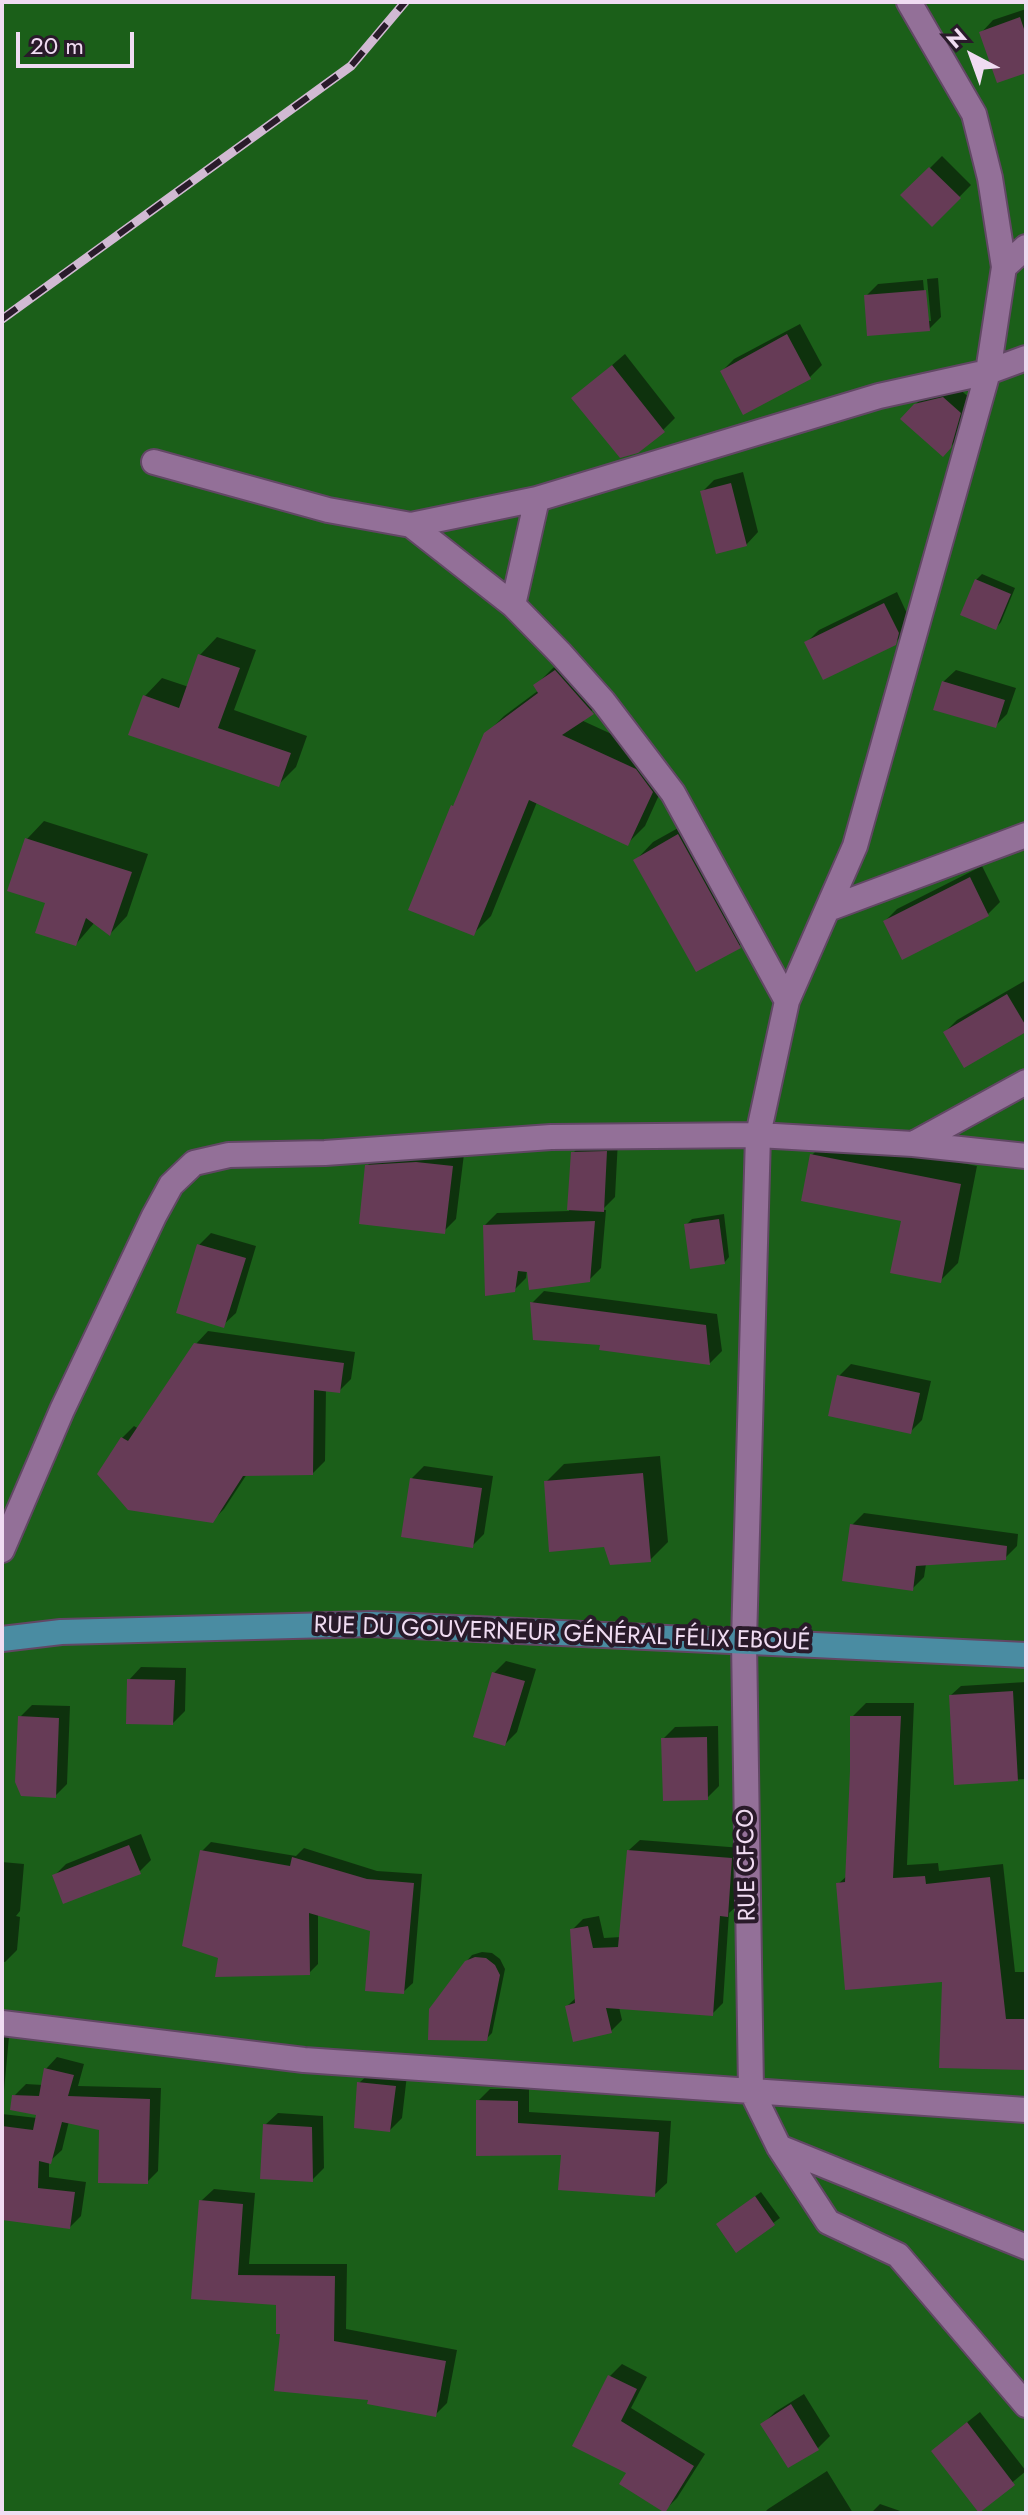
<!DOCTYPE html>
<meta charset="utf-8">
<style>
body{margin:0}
#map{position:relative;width:1028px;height:2515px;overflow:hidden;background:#4b2b4f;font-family:Jost,sans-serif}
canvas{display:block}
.frame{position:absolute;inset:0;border:4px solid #f0dcf2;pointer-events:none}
.north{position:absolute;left:932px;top:16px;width:80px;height:80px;-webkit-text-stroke:6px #291a2a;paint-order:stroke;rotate:319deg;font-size:22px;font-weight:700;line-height:32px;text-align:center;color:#f0dcf2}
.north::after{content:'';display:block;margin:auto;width:28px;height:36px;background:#f0dcf2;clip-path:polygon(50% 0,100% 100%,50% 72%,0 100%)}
.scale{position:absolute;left:16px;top:32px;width:118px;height:36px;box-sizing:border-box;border:4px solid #f0dcf2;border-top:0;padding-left:10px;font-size:24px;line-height:28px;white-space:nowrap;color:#f0dcf2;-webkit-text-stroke:6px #291a2a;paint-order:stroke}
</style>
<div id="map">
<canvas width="1028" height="2515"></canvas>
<div class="frame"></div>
<div class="north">N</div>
<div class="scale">20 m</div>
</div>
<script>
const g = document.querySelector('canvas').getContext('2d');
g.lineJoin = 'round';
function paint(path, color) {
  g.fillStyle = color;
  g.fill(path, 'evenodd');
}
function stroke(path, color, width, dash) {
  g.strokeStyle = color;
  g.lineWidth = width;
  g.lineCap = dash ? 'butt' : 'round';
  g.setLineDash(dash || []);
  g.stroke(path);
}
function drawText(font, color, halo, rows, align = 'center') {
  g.font = font + ' Jost,sans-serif';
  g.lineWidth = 8;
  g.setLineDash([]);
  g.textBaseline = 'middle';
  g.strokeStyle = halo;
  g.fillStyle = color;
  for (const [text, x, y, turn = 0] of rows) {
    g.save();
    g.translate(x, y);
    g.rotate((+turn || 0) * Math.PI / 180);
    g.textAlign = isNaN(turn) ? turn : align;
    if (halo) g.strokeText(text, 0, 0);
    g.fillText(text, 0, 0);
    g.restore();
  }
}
paint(new Path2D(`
 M2 2H1026V2513H2Z`), '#1b5f19');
paint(new Path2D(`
 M1026 9V71L981 33 993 20Z
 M942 156 971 185 932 225 903 195Z
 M938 278 941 317 929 329 866 296 878 284 923 280 927 321H931L927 279Z
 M800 324 822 365 810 377 744 413 722 371 734 359Z
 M625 354 675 418 663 430 574 398Z
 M956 386 972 400 963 434 942 455 915 405 928 392Z
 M743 472 758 532 746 545 702 492 714 480Z
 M982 574 1015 588 1001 622 996 628 976 580Z
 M897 592 910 620 907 630 895 643 807 642 819 630Z
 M217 637 256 650 234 710 307 736 296 767 278 785 145 696 162 678 189 687 200 655Z
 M573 654 609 695 581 720 653 753 669 773 645 826 628 843 537 802 491 916 474 933 453 806 457 802 486 734 504 716 539 690 536 685 553 668Z
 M956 670 1016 688 1007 714 995 726 943 682Z
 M696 818 757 928 739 946 636 860 653 842Z
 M44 821 148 854 127 916 110 934 95 922 76 944 47 902 27 839Z
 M982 866 1000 902 988 914 885 921 897 909Z
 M1026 980V1031L945 1032 957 1020Z
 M830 1137 977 1166 958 1263 940 1281 903 1219 812 1155Z
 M618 1140 615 1197 602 1210H606L601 1268 589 1280 527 1268 526 1278 514 1290 485 1225 497 1213 569 1211 573 1153 585 1141Z
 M379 1154H464L456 1219 444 1231 367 1166Z
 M724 1214 729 1257 724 1263 686 1225 692 1219Z
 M211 1233 256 1246 236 1313 223 1325 199 1245Z
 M544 1291 717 1314 722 1351 710 1363 602 1343 532 1303Z
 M208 1331 355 1352 351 1379 339 1391 326 1389 325 1461 313 1473 247 1474 224 1509 212 1521 122 1438 134 1426 139 1429 196 1344Z
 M851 1364 931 1381 922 1420 910 1432 839 1376Z
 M660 1456 668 1542 650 1560 605 1545 546 1482 564 1464Z
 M424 1466 493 1476 484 1534 472 1546 412 1478Z
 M864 1513 1018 1534 1017 1546 1005 1558 926 1564 924 1577 912 1589 852 1525Z
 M506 1661 536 1669 517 1732 505 1744 494 1673Z
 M141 1667 186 1668 185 1711 173 1723 129 1680Z
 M1026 1682V1779L956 1783 951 1695 961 1686Z
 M866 1703H914L907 1865 938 1863 939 1871 1003 1864 1015 1972H1026V2069L944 1979 838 1884 848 1875 852 1717Z
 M32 1705 70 1706 67 1784 55 1796 20 1717Z
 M718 1726 719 1786 707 1798 663 1739 675 1727Z
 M141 1834 151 1860 139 1872 54 1876 66 1864Z
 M640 1840 742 1848 739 1904 729 1913 723 2003 712 2014 619 2007 622 2020 611 2031 567 2006 577 1997 572 1930 583 1919 599 1916 604 1938 621 1937 629 1850Z
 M211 1842 296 1856 304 1848 377 1871 422 1874 413 1983 403 1992 372 1930 318 1914V1964L309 1973 220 1957 202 1851Z
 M2 1862 24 1864 20 1911 16 1916 20 1917 17 1950 5 1962H2Z
 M482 1952 492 1953 500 1959 505 1969 492 2033 486 2039 466 1962 472 1955Z
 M2 2020 10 2026 2 2112Z
 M57 2057 84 2064 78 2086 161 2088 158 2171 147 2182 101 2129 69 2121 62 2150 49 2162V2177L86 2182 81 2216 70 2227 2 2218V2114L37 2118 38 2114 14 2096 26 2084 43 2085 46 2069Z
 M372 2071 407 2075 402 2118 390 2130 359 2083Z
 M490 2089H529V2112L671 2121 667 2183 654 2195 563 2153 478 2101Z
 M278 2113 323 2116 324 2168 312 2180 265 2125Z
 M214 2189 255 2193 249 2264H347L346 2329 457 2350 447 2403 435 2415 370 2398 283 2332 278 2303 194 2298 201 2201Z
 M761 2192 780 2218 736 2250 724 2219Z
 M622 2364 647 2377 631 2408 705 2454 677 2498 665 2510 629 2472 610 2376Z
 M804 2394 830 2436 818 2448 763 2424 775 2412Z
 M980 2412 1026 2471 979 2510 945 2440Z
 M827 2471 853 2513H764L768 2509Z
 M880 2504 906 2513H871Z`), '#0007');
paint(new Path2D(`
 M1020 17 1026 35V73L997 83 979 32Z
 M929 167 961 198 932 227 900 195Z
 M926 290 930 331 867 336 864 295Z
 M787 334 811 379 743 415 720 371Z
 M612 365 665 432 638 453 620 458 571 398Z
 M943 397 961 413 951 448 943 457 900 419 914 404Z
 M731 483 747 546 716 554 700 491Z
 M975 579 1011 594 996 630 960 615Z
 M884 603 899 633 896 645 823 680 804 642Z
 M198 654 240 668 218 728 291 753 279 787 128 735 143 695 179 708Z
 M555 670 594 714 562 735 636 769 653 792 628 846 529 800 474 936 408 910 451 805 453 806 484 733 538 693 533 685Z
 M942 681 1005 700 996 728 933 710Z
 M678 834 741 948 696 972 633 860Z
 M25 838 132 872 110 936 86 918 76 946 35 933 45 903 7 891Z
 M970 877 989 916 902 960 883 921Z
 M1007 994 1026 1026V1032L964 1068 943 1032Z
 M607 1151 604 1212 567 1210 571 1152Z
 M810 1154 961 1184 941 1283 890 1273 901 1221 801 1201Z
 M416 1162 453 1166 445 1234 359 1224 365 1165Z
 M719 1219 725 1264 690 1269 684 1224Z
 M595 1221 590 1282 529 1290 527 1272 518 1271 515 1292 485 1296 483 1225Z
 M197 1244 246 1258 224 1328 176 1313Z
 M530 1302 706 1325 710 1365 599 1350 600 1345 533 1340Z
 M194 1343 344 1363 340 1393 314 1390 313 1475 243 1476 213 1523 128 1510 97 1474 121 1437 128 1441Z
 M837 1375 920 1393 911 1434 828 1416Z
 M643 1473 651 1562 610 1565 604 1547 549 1552 544 1481Z
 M410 1478 482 1488 473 1548 401 1537Z
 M850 1524 1007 1546 1006 1560 916 1566 913 1591 842 1581Z
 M492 1672 525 1681 505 1746 473 1737Z
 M127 1679 175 1680 173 1725 126 1724Z
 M1013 1691 1018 1781 954 1785 949 1695Z
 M18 1716 59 1718 56 1798 21 1796 15 1782Z
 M850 1716H901L893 1878 925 1876 926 1884 990 1877 1006 2019H1026V2070L939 2068 942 1982 845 1990 836 1883 845 1882 850 1771Z
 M707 1737 708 1800 663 1801 661 1738Z
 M129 1845 141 1874 63 1904 52 1875Z
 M200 1850 290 1866 292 1857 367 1879 414 1883 404 1994 365 1991 370 1931 309 1913 310 1975 215 1977 218 1958 182 1946Z
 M627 1850 732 1858 728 1917 720 1916 713 2016 606 2008 612 2033 573 2042 565 2006 575 2003 570 1929 588 1926 593 1948 618 1947Z
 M475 1957 486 1958 495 1965 500 1975 487 2041 428 2040 429 2009 465 1961Z
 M44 2068 74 2075 68 2096 150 2099 148 2184 98 2183 99 2130 62 2122 51 2164 39 2161 38 2188 75 2192 70 2229 2 2220V2126L33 2130 36 2115 10 2110 12 2095 39 2096Z
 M357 2082 396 2086 390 2132 354 2128Z
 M476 2100 518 2101V2123L659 2132 655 2197 558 2190 561 2155 476 2156Z
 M263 2124 312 2127 313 2182 260 2179Z
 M755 2196 775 2225 736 2253 716 2224Z
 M199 2200 243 2204 238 2275 335 2276 334 2341 446 2361 436 2417 367 2404 368 2400 274 2391 280 2334H276V2305L191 2299Z
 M608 2375 637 2389 621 2421 694 2466 665 2513 619 2484 626 2473 572 2446Z
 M791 2404 819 2450 788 2468 760 2424Z
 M967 2422 1015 2485 979 2513 931 2451Z`), '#663b56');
const minor = new Path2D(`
 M1004 267 1026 247
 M154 462 328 510 411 525 513 605 561 654 603 701 673 793 787 1001 758 1135 744 1641 751 2090 779 2147 828 2222 898 2255 1026 2405
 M411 525 537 499 879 396 988 372 1026 358
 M513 605 537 499
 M828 909 1026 835
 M787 1001 855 846 988 372 1004 267 990 178 974 114 909 2
 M913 1144 1026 1082
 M2 1550 62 1410 154 1216 171 1185 194 1163 229 1155 325 1153 551 1137 758 1135 913 1144 1026 1156
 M2 2023 304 2060 1026 2110
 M779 2147 1026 2247`);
const major = new Path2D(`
 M2 1639 61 1632 371 1624 1026 1655`);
stroke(minor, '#624765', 28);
stroke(major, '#624765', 28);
stroke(minor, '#937098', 24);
stroke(major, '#4a8ca2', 24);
const rail = new Path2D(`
 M2 319 351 66 405 2`);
stroke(rail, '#d1bad3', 9);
stroke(rail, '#291a2a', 6, [18]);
drawText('24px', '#f0dcf2', '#291a2a', [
 ["RUE DU GOUVERNEUR GÉNÉRAL FÉLIX EBOUÉ",562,1635,2],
 ["RUE CFCO",748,1865,-91]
]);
</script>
